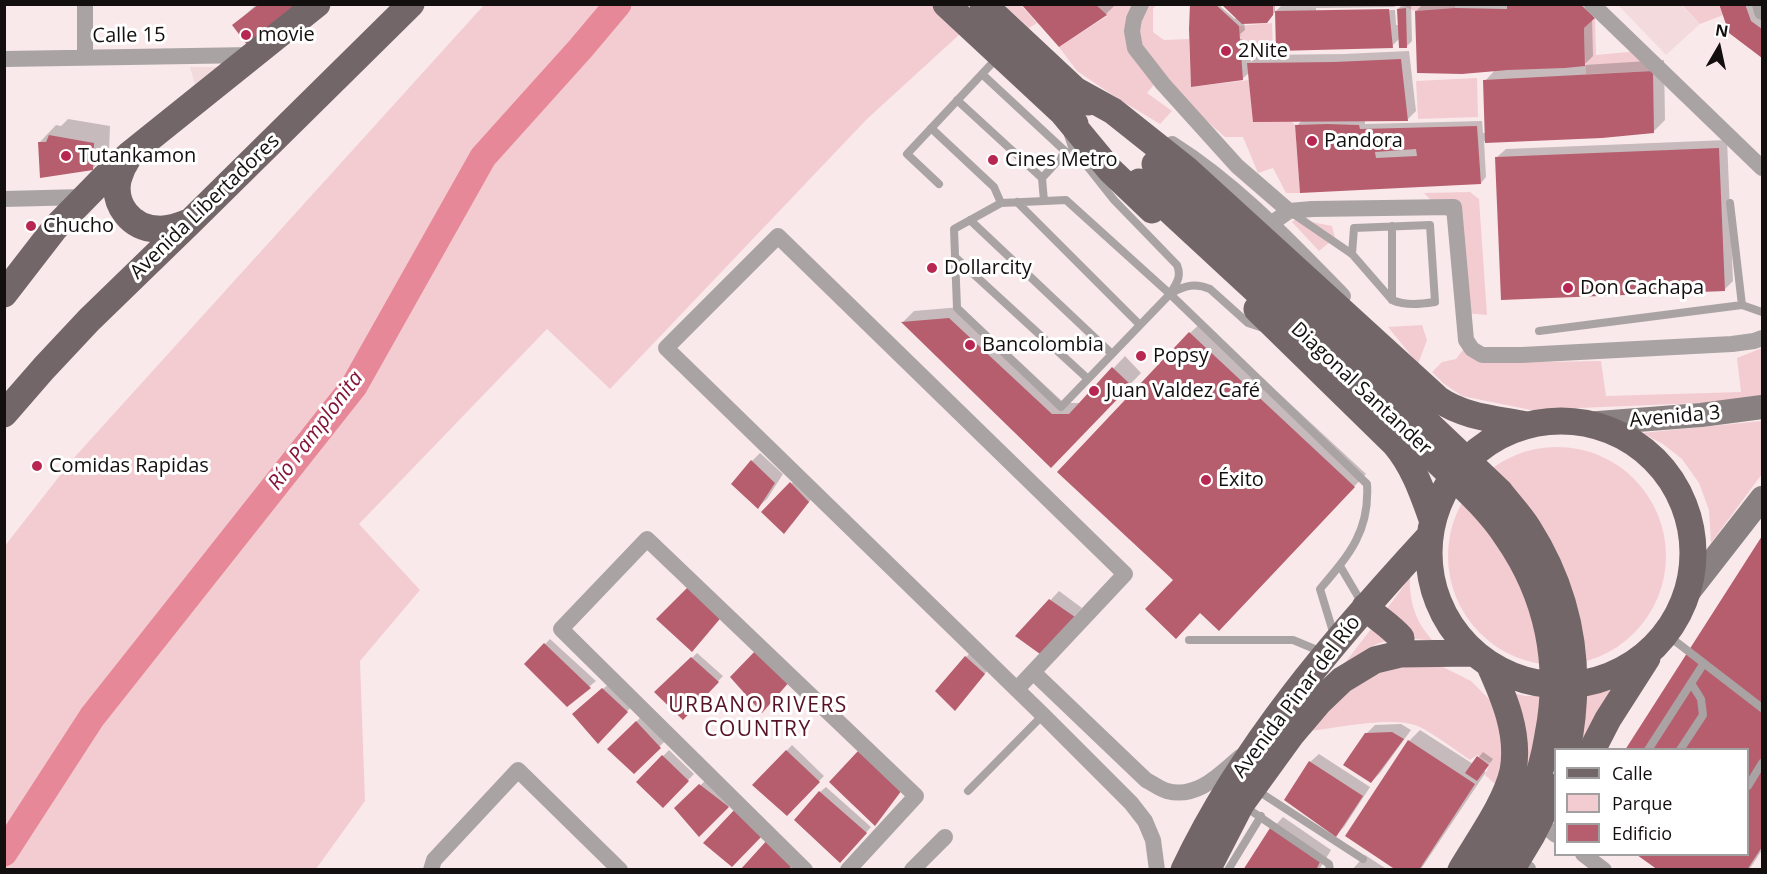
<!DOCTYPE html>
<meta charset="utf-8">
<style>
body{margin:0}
#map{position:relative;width:1767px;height:874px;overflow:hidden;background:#f9e9eb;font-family:"Open Sans",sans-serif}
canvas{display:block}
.frame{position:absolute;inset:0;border:6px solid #140f0f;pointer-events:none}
.legend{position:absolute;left:1554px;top:748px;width:195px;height:108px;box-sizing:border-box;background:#fff;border:2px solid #a19f9f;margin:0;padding:8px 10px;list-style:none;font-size:18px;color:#140f0f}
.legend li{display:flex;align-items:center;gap:12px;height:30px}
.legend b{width:30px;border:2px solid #a19f9f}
.north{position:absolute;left:1689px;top:18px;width:60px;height:60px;-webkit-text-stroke:4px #fff;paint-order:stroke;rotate:9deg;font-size:16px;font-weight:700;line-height:24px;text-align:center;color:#140f0f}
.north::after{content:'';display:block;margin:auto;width:21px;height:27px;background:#140f0f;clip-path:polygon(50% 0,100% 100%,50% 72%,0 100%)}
</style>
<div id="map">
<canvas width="1767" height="874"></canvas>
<div class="frame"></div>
<ul class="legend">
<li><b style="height:8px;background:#726668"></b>Calle</li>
<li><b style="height:16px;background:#f3ccd1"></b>Parque</li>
<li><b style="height:16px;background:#b75e6e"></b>Edificio</li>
</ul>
<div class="north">N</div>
</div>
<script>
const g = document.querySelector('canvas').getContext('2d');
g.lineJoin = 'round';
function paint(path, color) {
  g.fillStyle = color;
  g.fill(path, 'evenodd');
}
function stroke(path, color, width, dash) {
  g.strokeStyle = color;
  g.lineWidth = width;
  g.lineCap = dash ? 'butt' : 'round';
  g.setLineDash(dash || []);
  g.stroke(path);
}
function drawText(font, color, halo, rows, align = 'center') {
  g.font = font + ' "Open Sans",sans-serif';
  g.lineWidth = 6;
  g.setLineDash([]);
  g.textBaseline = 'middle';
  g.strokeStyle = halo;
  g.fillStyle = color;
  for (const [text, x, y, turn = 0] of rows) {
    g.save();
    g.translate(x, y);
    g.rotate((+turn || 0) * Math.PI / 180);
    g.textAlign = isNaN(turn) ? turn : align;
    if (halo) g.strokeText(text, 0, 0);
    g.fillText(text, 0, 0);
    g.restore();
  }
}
paint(new Path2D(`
 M1618 5H1681L1700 24 1666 55Z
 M190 67H217L195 85Z`), '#f3dadd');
paint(new Path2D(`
 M950 4 972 23 867 119 610 389 547 329 359 524 420 590 360 661 365 801 316 869H5L4 547 72 460 484 5Z
 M1004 5H1021L1037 23 1029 28Z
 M1095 5H1137L1130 29 1157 81 1147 93 1172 111 1160 124 1117 98 1077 71 1059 47 1107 16Z
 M1142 5H1156L1153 9V32L1164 40 1189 39 1191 87 1249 80 1295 125 1300 193H1286L1273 168 1258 173 1243 137H1225L1169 88 1137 48Z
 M1401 5H1455V8L1415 11Z
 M1682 5H1719L1723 15 1700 24Z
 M1595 18 1596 55 1639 51 1653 71 1586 74 1584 28Z
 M1272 23 1273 53 1241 56 1239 26Z
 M1477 78 1478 117 1418 119 1416 81Z
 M1470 192 1479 199 1487 315 1466 313 1459 216H1446L1424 193Z
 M1296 219 1332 226 1335 238 1319 251 1292 222Z
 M1422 325 1427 340 1418 364 1388 327Z
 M1469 342 1488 363 1601 361 1606 396 1741 392 1737 358 1762 348V395L1747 401 1531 410 1462 396 1443 383 1432 372 1442 362 1456 359Z
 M1762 421V474L1711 543 1709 510 1699 483 1682 459 1663 444 1642 433Z
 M1448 556a109 109 0 1 1 218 0a109 109 0 1 1-218 0Z
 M1410 577C1409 603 1416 622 1433 641 1388 633 1367 643 1336 676 1359 642 1387 611 1410 577Z
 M1413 665 1443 667 1471 681 1489 699 1500 720 1505 742 1497 786 1485 775 1490 763 1477 755 1470 760C1454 749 1437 736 1420 727 1395 715 1337 728 1310 731L1339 692 1387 667Z
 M1610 683 1618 688 1580 749 1556 750 1555 790 1515 788 1508 692 1526 696 1550 695 1592 692Z`), '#f3ccd1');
paint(new Path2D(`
 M257 4H296L234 25Z
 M1023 4H1116L1106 14Z
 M1191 4H1221V7L1235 19 1237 17 1275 4V12L1270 19 1244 22 1245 30 1239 35 1242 36H1224V39H1242V41H1249L1251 62 1258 55 1344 54 1409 51 1416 111 1408 119 1365 120V124L1482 121 1483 133H1486L1485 81 1496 69 1416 11 1423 4H1598L1592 18 1593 56 1584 65 1664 60 1665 120 1653 132 1550 139 1484 141 1486 177 1481 183 1380 185 1297 126 1302 120 1250 72 1242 79Z
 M1283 4H1394L1395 7 1316 8V11L1395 10 1396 25H1399L1398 9 1403 4H1411L1412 41 1406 47 1400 38 1392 46 1276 11Z
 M1721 4H1760L1762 10V56L1730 33Z
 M68 119 110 126 109 151 92 169 40 142 56 125 61 126Z
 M1727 140 1733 281 1724 290 1497 157 1506 149Z
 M961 307 1064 403H1081L1125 356 1141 373 1051 466 903 322 914 311Z
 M1202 322 1366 474 1230 617 1200 611 1175 580 1190 333Z
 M760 453 783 474 767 499 758 507 752 461Z
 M800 475 816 493 792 524 763 512Z
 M1762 538V850L1749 870H1661L1639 854H1748V750H1627Z
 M1059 591 1082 608 1040 652 1017 636Z
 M550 639 596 681 567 705 526 664Z
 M974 649 992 665 963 700 966 657Z
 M697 653 723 676 683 718 657 692Z
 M609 684 632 706 599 742 579 708Z
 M642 716 665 741 634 772 609 749Z
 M1401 724 1411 730 1380 773 1371 782 1366 734 1375 725Z
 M1420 730 1473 764 1483 752 1493 759 1484 771 1486 772 1423 866 1420 870H1399L1409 741Z
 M792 745 824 776 786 814 754 785Z
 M669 750 694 774 663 806 638 782Z
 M1319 754 1370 787 1344 827 1336 835 1310 762Z
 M706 780 734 801 699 835 676 808Z
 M826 787 871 827 846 855 820 792Z
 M1283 817 1331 850 1319 870H1245L1272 829Z
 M1365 855 1388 870H1352Z`), '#0003');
stroke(new Path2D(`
 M4 853 92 717 354 386 483 157 581 48 618 4`), '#e78898', 27);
paint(new Path2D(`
 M1021 4H1095L1107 15 1059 47Z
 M1190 4H1215L1239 26 1243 80 1191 87 1189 29Z
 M1221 4H1273V15L1267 23 1242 24Z
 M1719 4H1745L1751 21 1762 29V58L1729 33Z
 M258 5H298L248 46 232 25Z
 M1507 5H1581L1595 18 1584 28 1585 66 1565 68 1508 70 1462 74 1417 73 1415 11 1455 8 1507 9Z
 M1406 8 1407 48H1399L1397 9Z
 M1389 9 1393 48 1276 51 1275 11Z
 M1401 59 1408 121 1253 122 1247 63 1334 62Z
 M1653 71 1654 133 1602 138 1485 143 1483 80Z
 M1327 124 1359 125 1360 129 1477 126 1481 184 1300 193 1295 125ZM1416 149 1417 156 1376 158 1375 152Z
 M49 135 94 143 93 170 40 178 38 142H46Z
 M1719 148 1725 291 1501 300 1495 157Z
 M949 318 1052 414H1069L1112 367 1131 385 1051 468 901 322Z
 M1189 332 1355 487 1219 631 1200 613 1176 639 1145 609 1173 580 1057 472Z
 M751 460 775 483 758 509 731 484Z
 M790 482 809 502 784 534 761 512Z
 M1762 536V847L1747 870H1658L1637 855 1748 854V750H1625Z
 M690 585 724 614 692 652 656 619Z
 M1049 599 1075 617 1040 654 1015 636Z
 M544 643 591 688 567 707 524 664Z
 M758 648 791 680 762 713 730 677Z
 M965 656 985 674 955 711 935 691Z
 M691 657 719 682 683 720 654 692Z
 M602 688 628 712 598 744 572 714Z
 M636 721 661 748 634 774 607 749Z
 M1392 732 1404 739 1371 783 1343 765 1365 733Z
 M1408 740 1475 784 1419 870H1396L1345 836Z
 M786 750 820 782 787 816 752 785Z
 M858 751 902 790 875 826 829 782Z
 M662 755 689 781 663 808 636 782Z
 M1477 756 1489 765 1477 781 1465 773Z
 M1309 761 1363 796 1336 837 1284 800Z
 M699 784 729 807 699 837 674 808Z
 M819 791 867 833 840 863 794 820Z
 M736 808 764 834 732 867 703 843Z
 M1270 828 1320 862 1316 870H1243Z
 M769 838 794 864 788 870H740Z`), '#b75e6e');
stroke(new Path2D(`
 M982 74 1066 152 1042 178
 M957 100 1042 178 1044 201
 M931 128 994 187 1001 203
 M1068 135 1072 147 1114 200 1177 265C1182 277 1176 284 1170 294L1061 407 957 308 954 229 1001 203 1066 200 1170 294 1367 484C1370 531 1349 555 1320 589L1334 635
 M939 184 907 154 997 58
 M1017 202 1140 325
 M1730 203 1742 305
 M1292 213 1352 254 1392 300C1406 306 1421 304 1435 302L1430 225 1354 228 1352 254
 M970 220 1112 354
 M1392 226V300
 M955 257 1088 379
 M1172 293C1185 285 1196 283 1210 289L1248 323 1263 328
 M1539 331 1742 305 1762 312
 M1340 566 1363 605
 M1666 634 1762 708
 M1189 640H1293L1322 652
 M1648 750 1704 663
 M1680 750 1703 715 1701 699 1691 683
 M1748 786 1762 763
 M1255 789 1363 859
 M968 791 1043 715
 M1244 806 1329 864 1330 870
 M1228 870 1261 816`), '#aaa3a4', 8);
stroke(new Path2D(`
 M85 4V57
 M1141 4 1134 19 1132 31 1135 48 1163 84 1237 166 1289 211
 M1592 4 1762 168
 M1760 4 1762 12
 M4 59 253 55
 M1172 144C1237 185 1289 241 1343 296
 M4 199 84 197
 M1272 223 1289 211 1312 209 1454 207 1466 340 1472 349 1482 355H1522L1732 344 1754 341 1762 338
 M1033 672 1146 780C1152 783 1160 789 1167 791 1197 799 1219 775 1240 757
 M1017 689 1125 574 778 236 666 348 1043 715 1131 803 1145 821 1153 840 1157 870
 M1551 831 1556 835
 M1583 854 1604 870
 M1528 869V870
 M431 870 434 860 518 770 620 870
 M805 870 561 629 647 539 916 796 848 870
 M912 870 945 837`), '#aaa3a4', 16);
stroke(new Path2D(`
 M1586 424 1701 415 1762 407
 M1687 594 1762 498`), '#898081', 24);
stroke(new Path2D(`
 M946 4 1075 124
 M983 4 1088 102
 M1075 90 1113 111 1186 169 1438 399C1464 417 1496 419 1526 425
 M1062 112 1110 170 1152 210
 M128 158C124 164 120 172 118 180 113 205 131 228 157 229 168 230 179 226 189 222
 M4 294 55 228 104 178 130 154 317 4
 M1257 309 1394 443C1413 465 1422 491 1432 519
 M4 414 44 368 89 320 190 222 411 4
 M1429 553a132 132 0 1 1 264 0a132 132 0 1 1-264 0Z
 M1365 607C1377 618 1391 626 1401 638L1400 654
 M1592 750 1608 719 1647 658
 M1184 870C1243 745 1336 638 1429 537
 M1207 870 1241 804 1291 735 1319 702 1342 680 1375 660 1400 654 1473 653
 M1461 870C1478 841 1506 803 1513 771 1520 734 1504 697 1489 664
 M1511 870 1532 835 1556 787`), '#726668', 27);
stroke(new Path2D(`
 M1155 164 1500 492C1509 504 1520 515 1528 528 1572 597 1583 670 1567 750
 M1139 182C1217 255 1297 327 1374 401 1397 423 1420 445 1443 467 1466 489 1490 511 1507 537 1548 596 1562 665 1548 735 1545 754 1540 774 1532 792 1520 820 1503 844 1486 870`), '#726668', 27);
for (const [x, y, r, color] of [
 [246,35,6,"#b82752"],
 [1226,51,6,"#b82752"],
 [1312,141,6,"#b82752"],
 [66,156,6,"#b82752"],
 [993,160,6,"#b82752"],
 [31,226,6,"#b82752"],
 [932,268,6,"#b82752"],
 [1568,288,6,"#b82752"],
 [970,345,6,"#b82752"],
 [1141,356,6,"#b82752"],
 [1094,391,6,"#b82752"],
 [37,466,6,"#b82752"],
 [1206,480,6,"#b82752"]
]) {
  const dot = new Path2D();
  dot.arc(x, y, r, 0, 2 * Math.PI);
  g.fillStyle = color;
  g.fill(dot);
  stroke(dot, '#fff', 2);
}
drawText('20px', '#140f0f', '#fff', [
 ["movie",258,35],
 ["2Nite",1238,51],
 ["Pandora",1324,141],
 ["Tutankamon",78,156],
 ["Cines Metro",1005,160],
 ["Chucho",43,226],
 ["Dollarcity",944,268],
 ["Don Cachapa",1580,288],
 ["Bancolombia",982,345],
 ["Popsy",1153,356],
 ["Juan Valdez Café",1106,391],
 ["Comidas Rapidas",49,466],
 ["Éxito",1218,480]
], 'left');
drawText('20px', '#140f0f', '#fff', [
 ["Calle 15",129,36,-1],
 ["Avenida Libertadores",205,207,-44],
 ["Diagonal Santander",1361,389,43],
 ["Avenida 3",1675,417,-5],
 ["Avenida Pinar del Río",1297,697,-53]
]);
drawText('italic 21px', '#851538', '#fff', [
 ["Río Pamplonita",316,431,-53]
]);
g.letterSpacing = '1.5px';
drawText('21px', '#571325', '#fff', [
 ["URBANO RIVERS",758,706],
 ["COUNTRY",758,730]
]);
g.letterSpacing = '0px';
</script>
